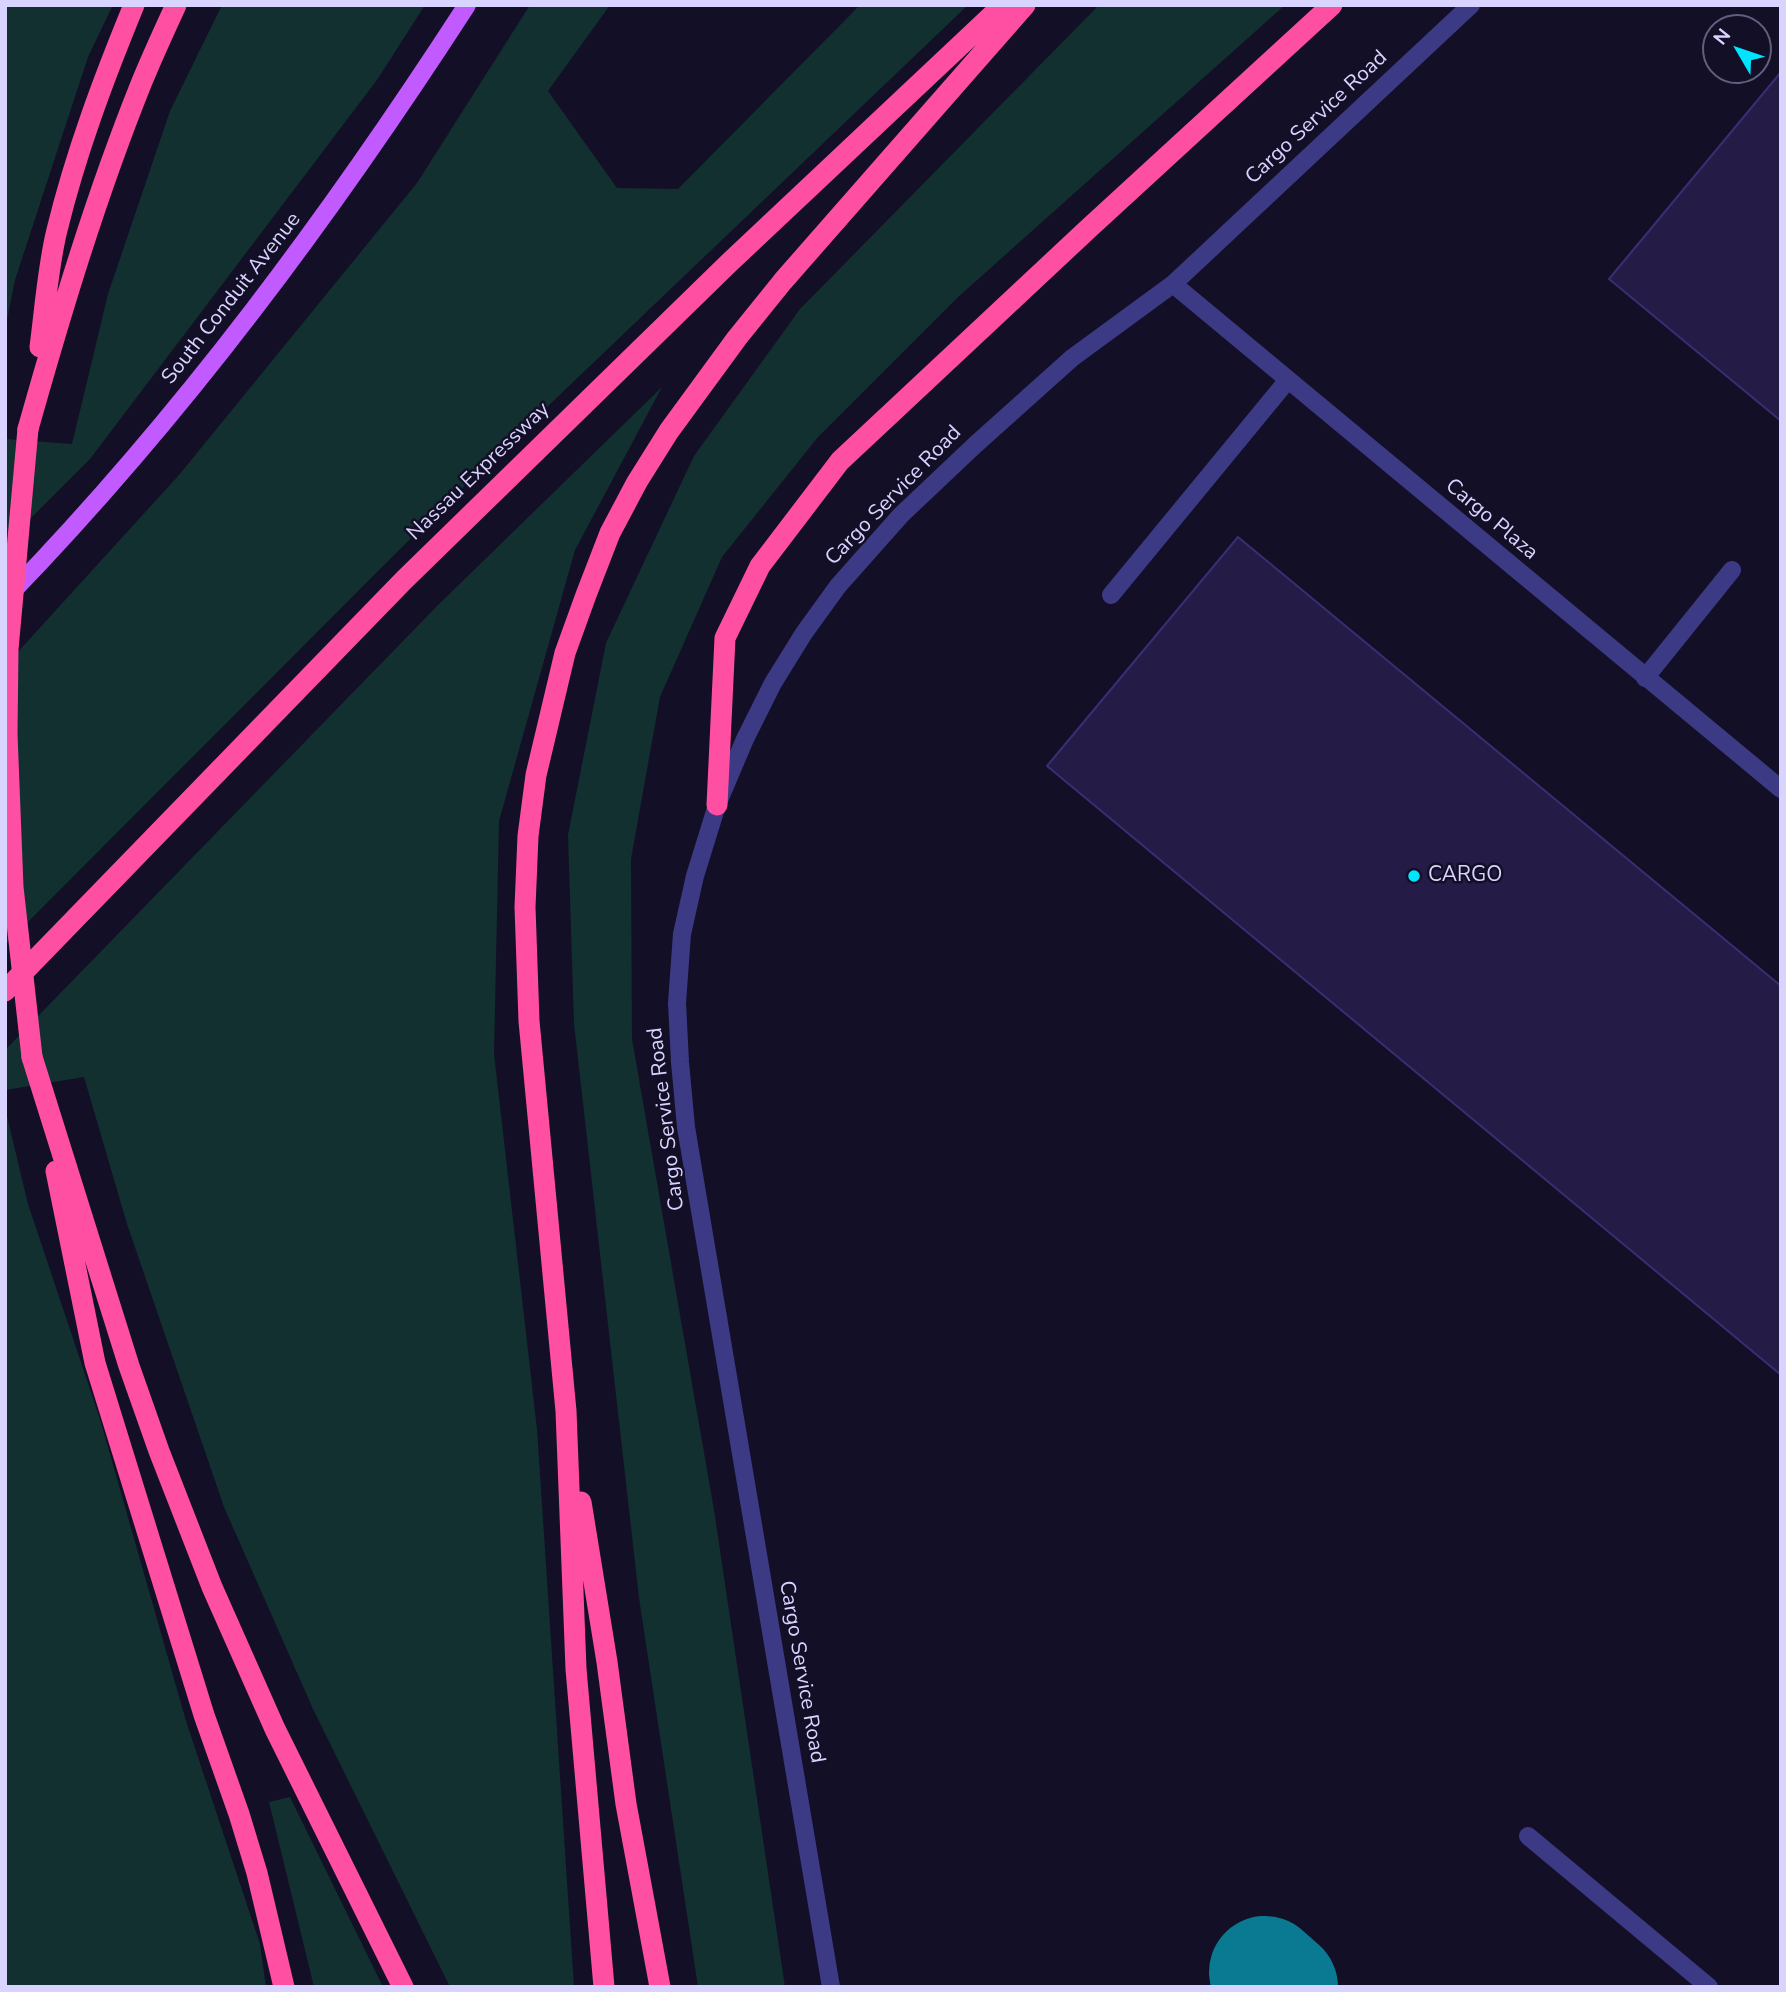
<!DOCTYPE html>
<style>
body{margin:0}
#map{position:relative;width:1786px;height:1992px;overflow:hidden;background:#130f26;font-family:"Nunito Sans",sans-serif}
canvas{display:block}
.frame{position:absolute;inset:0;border:7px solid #d9d4ff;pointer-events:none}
.north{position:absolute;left:1702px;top:14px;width:70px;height:70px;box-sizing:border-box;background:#130f26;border:2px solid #625e7d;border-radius:50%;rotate:309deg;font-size:19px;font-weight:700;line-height:28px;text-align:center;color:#d9d4ff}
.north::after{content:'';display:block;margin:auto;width:24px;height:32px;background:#00e5ff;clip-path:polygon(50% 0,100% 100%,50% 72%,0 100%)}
</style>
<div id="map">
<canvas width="1786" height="1992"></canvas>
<div class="frame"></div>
<div class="north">N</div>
</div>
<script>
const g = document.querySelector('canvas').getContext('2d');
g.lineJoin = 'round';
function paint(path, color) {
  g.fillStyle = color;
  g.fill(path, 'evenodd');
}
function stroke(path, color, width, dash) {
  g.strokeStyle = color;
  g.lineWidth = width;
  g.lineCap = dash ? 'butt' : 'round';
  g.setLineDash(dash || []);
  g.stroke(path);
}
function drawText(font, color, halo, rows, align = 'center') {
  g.font = font + ' "Nunito Sans",sans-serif';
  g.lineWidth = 5;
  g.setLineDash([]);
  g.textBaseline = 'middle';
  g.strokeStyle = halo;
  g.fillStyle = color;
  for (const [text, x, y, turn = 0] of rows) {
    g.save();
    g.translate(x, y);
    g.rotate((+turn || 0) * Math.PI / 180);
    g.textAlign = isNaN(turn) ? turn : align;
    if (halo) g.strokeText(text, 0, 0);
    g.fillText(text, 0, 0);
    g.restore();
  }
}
paint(new Path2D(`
 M5 5H113L88 57 15 280 5 330Z
 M222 5H425L377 80 90 459 5 544V439L72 444 108 294 170 111Z
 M530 5H610L548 91 617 188 678 189 860 5H968L435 514 5 945V666L179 475 417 183Z
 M1099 5H1285L957 298 818 437 722 557 660 697 631 859 632 1039 714 1510 785 1987H698L639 1598 574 1024 568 835 606 643 694 456 800 309Z
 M662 387 575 550 499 821 494 1054 537 1429 574 1987H450L313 1709 224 1507 127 1224 84 1077 5 1090V1050L438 605Z
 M5 1108 28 1204 100 1419 186 1721 260 1944 266 1987H5Z
 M290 1797 383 1987H314L269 1802Z`), '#12302f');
stroke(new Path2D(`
 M1265 1972 1282 1987`), '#0a7a92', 112);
const building = new Path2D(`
 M1781 72V421L1609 279Z
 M1238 537 1781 986V1375L1047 766Z`);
paint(building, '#241b47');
stroke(building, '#3b2d73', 2);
stroke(new Path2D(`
 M1111 595 1287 381
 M1645 678 1732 570
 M1528 1836 1709 1987`), '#3d3a85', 18);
stroke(new Path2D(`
 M1173 284 1781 789
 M831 1987 696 1187 686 1127 680 1062 677 1003 682 934 695 876 717 805 745 739 773 683 804 633 838 586 901 515 975 445 1072 358 1173 284 1471 5`), '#3d3a85', 18);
stroke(new Path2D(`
 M10 594C184 414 331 215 467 5`), '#c25bff', 18);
stroke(new Path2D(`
 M40 347C45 309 48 266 57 230 76 152 104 78 134 5
 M28 429C61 312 96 196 141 84 152 57 164 31 176 5
 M717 805 725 638 760 566 840 461 1088 229 1332 5
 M5 991 404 580 730 262 1003 5
 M32 1057 129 1366 159 1451 212 1587 275 1729 403 1987
 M56 1171 95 1363 204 1715 239 1814 257 1873 284 1987
 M581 1502 607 1662 626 1804 660 1987
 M604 1987 576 1669 566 1411 529 1021 525 907 528 836 536 775 565 653 586 595 610 533 637 482 669 431 737 338 783 281 1025 5`), '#ff4fa3', 21);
stroke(new Path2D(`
 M28 429 8 649 7 734 13 887 32 1057`), '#ff4fa3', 21);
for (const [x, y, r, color] of [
 [1414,876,7,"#00e5ff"]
]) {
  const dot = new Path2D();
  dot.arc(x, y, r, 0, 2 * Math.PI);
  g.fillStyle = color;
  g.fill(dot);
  stroke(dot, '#130f26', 2.5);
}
drawText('21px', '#d9d4ff', '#130f26', [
 ["Cargo Service Road",1317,118,-43],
 ["South Conduit Avenue",232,299,-52],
 ["Nassau Expressway",479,472,-44],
 ["Cargo Service Road",894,496,-46],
 ["Cargo Plaza",1491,520,40],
 ["Cargo Service Road",667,1119,-97],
 ["Cargo Service Road",801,1672,80]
]);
drawText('21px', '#d9d4ff', '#130f26', [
 ["CARGO",1428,876]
], 'left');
</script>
